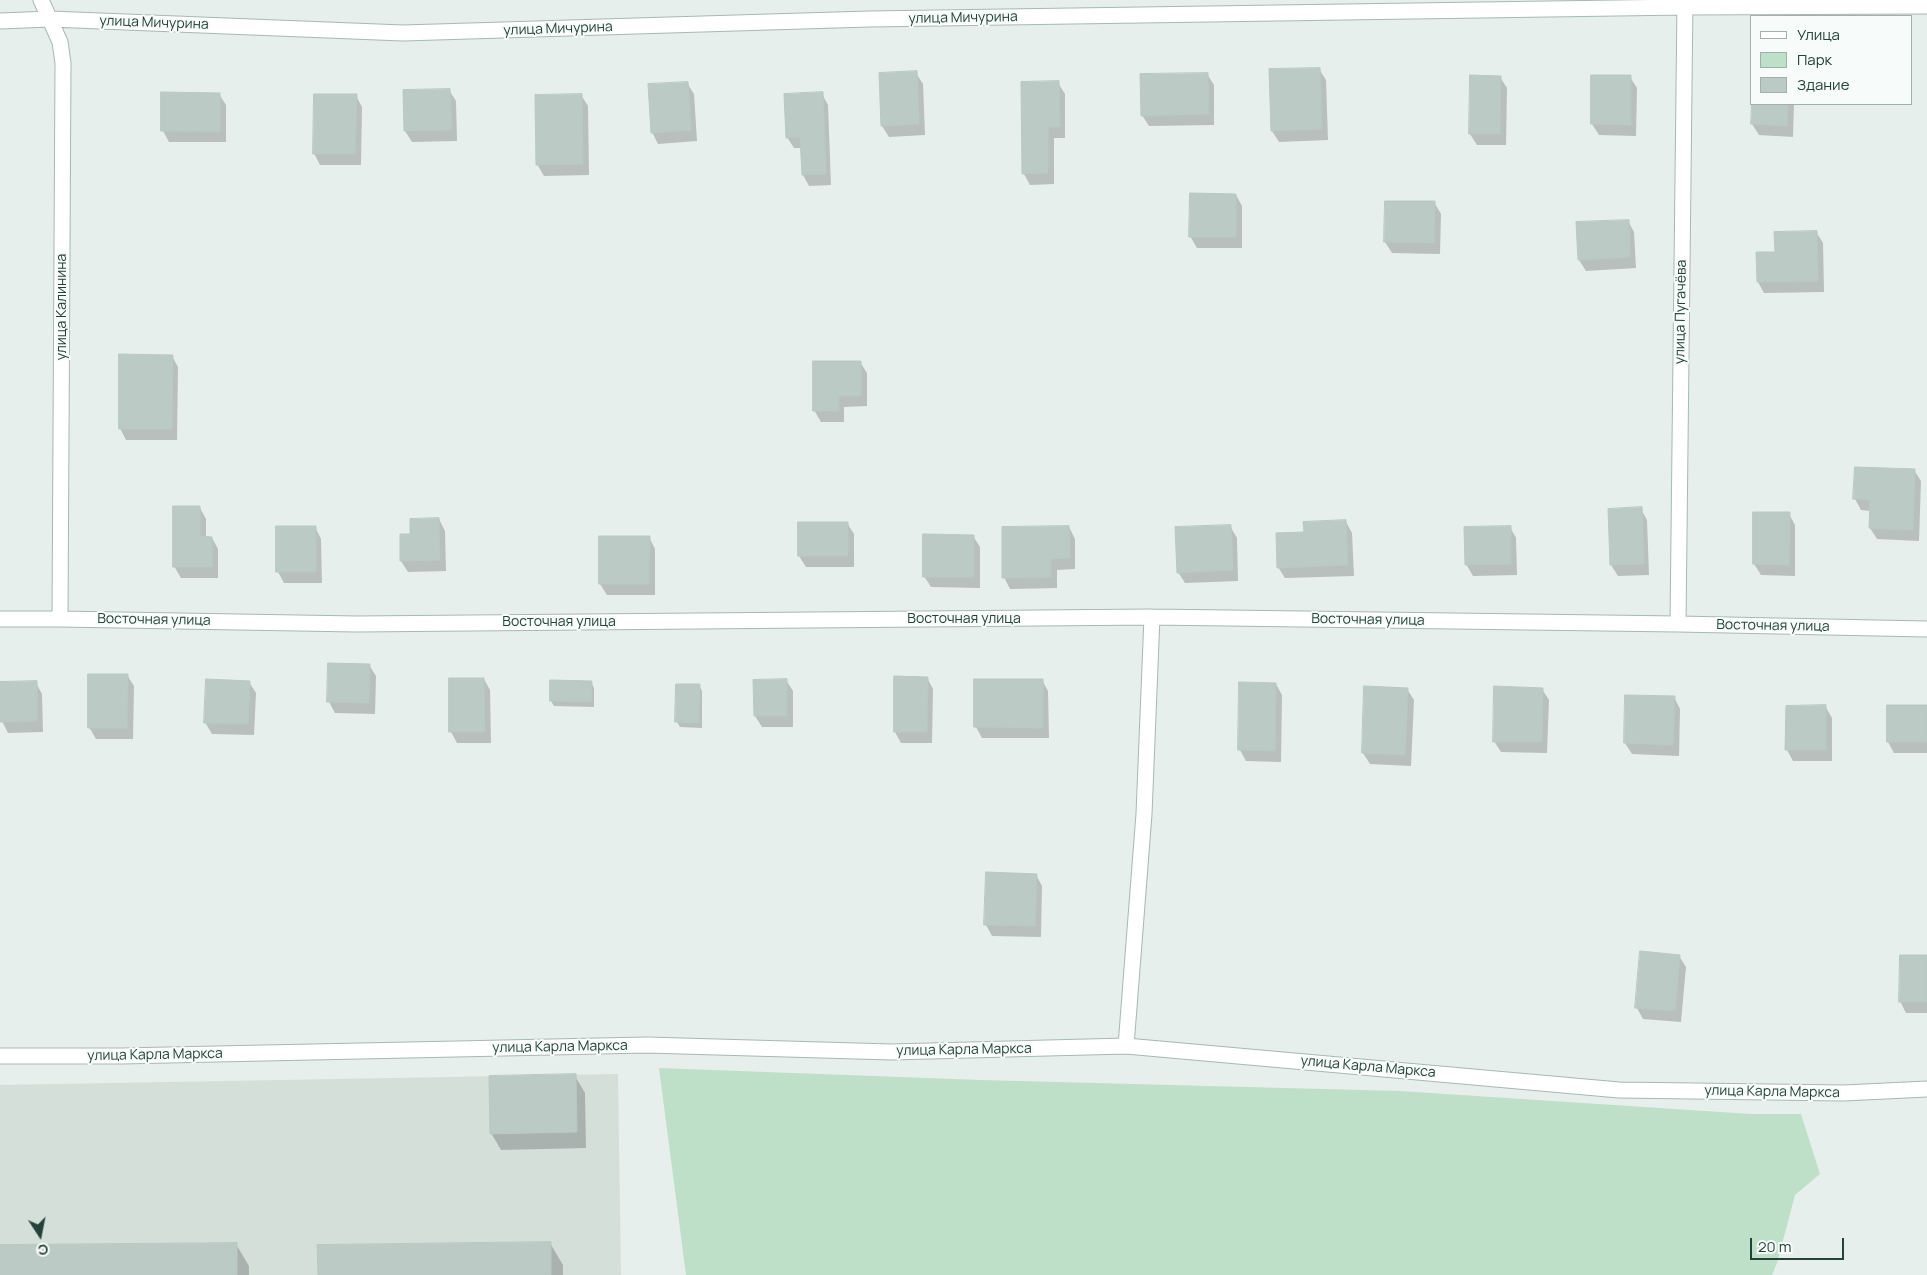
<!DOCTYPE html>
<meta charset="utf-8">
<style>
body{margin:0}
#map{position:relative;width:1927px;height:1275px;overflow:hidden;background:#e6efeb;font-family:Manrope,sans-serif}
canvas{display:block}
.legend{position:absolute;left:1750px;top:15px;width:162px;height:90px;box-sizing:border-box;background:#f7fbf9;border:1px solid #a3b1ad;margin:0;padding:6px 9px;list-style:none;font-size:15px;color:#24423a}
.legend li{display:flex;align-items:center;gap:10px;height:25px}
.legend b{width:25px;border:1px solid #a3b1ad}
.north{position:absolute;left:15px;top:1210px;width:50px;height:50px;-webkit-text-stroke:4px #f7fbf9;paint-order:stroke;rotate:169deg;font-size:14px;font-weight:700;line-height:20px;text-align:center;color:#24423a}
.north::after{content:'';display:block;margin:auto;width:18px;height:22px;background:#24423a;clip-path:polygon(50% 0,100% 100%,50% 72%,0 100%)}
.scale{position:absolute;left:1750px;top:1238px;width:94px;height:22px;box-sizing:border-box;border:2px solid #24423a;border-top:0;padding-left:6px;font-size:15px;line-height:18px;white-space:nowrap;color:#24423a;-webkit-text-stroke:4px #f7fbf9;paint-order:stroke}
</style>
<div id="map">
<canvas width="1927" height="1275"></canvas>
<ul class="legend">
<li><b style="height:6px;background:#fff"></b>Улица</li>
<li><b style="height:14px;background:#bfe0c8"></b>Парк</li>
<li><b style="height:14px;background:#bbcac4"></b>Здание</li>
</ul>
<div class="north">С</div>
<div class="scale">20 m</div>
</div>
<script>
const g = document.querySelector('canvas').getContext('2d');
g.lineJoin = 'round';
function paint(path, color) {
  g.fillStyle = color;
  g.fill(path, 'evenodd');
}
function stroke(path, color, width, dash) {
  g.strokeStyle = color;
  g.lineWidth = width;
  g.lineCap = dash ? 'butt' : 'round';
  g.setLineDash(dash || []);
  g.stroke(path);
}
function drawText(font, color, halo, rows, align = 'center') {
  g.font = font + ' Manrope,sans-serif';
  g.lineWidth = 4;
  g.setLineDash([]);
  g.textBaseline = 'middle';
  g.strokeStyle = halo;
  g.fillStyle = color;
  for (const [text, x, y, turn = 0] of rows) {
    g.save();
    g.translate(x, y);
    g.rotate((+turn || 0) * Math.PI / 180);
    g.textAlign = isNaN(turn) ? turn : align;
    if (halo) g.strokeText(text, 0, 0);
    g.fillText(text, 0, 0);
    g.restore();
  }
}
paint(new Path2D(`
 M618 1074 621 1275H0V1085Z`), '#d4dfda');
paint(new Path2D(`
 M659 1068 981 1080 1400 1091 1751 1114H1801L1820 1174 1795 1195 1777 1263 1772 1275H686Z`), '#bfe0c8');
paint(new Path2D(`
 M1319 69 1326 80 1328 140 1279 142 1272 131Z
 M916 73 923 84 925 135 889 137 882 126Z
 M1207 74 1214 85V125L1149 126 1142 115Z
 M1500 77 1507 88 1506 145H1477L1470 134Z
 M1630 77 1637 88 1636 136 1599 135 1592 124Z
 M687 83 694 94 697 141 658 144 652 132Z
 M1058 83 1065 94V138H1054V184L1030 185 1024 174Z
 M449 90 456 101 457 141 412 142 405 131Z
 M219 94 226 105V142H169L163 131Z
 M822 94 828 105 831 185 809 186 803 175 802 148H794L787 137Z
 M581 95 588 106 589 175 544 176 537 164Z
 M356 96 362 107 361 165H320L314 153Z
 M1753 104H1794L1793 137 1759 135 1752 124Z
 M1236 195 1242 206V248H1197L1190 236Z
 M1434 202 1441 214 1440 254 1392 253 1385 242Z
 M1628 221 1634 232 1636 268 1586 271 1579 260Z
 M1816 232 1823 243 1824 292 1764 293 1758 282 1757 253H1776Z
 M172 356 178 367 177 440H126L120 428Z
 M860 362 867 373V406L844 407V422H821L814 410Z
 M1856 468 1914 470 1921 481 1919 541 1877 539 1870 528 1871 511 1861 510 1855 499Z
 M200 508 206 519V538H212L218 549V578H181L174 566Z
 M1641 509 1647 520 1649 575 1618 576 1611 565Z
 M1755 513 1789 514 1795 525V576L1761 575 1754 564Z
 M439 519 445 531 446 571 408 572 401 561 411 535Z
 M1346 522 1352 533 1354 576 1285 578 1278 567Z
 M799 523H847L854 534V567H806L799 556Z
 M1230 526 1237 538 1238 581 1185 583 1178 572Z
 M315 527 321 539 322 583H284L278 572 277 528Z
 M1069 527 1075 539V569L1057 570V588L1010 589 1004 577Z
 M1510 527 1516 538 1517 575 1473 576 1466 564Z
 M973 536 980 547V588L931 587 924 576Z
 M649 537 655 549V595H607L600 584Z
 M329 665H369L376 676 375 714 335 713 329 702Z
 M127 675 134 686 133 739H96L89 727Z
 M927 678 933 689 932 743H901L895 732Z
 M484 679 490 690 491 743H457L451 732Z
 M786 680 793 691V727H762L755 716Z
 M1042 680 1048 691 1049 738H982L976 727V681Z
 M249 682 256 693 254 735 212 734 205 722Z
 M591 682 594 688V707L554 706 551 701Z
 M36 683 42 694 43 732 8 733 2 721Z
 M1240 684H1276L1282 695 1281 762 1246 761 1240 750Z
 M699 685 702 691V728L680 727 677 722Z
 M1407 689 1414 700 1411 766 1370 764 1363 753Z
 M1542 689 1549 700 1547 753 1501 752 1494 741Z
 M1627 696 1674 697 1680 709 1679 756 1632 754 1625 743Z
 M1825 706 1832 718V761H1793L1787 750Z
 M1927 706V753H1894L1888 742Z
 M1036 875 1042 886 1041 937 992 936 986 925Z
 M1679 956 1686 967 1681 1022 1643 1019 1637 1008Z
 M1927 957V1013H1906L1900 1001Z
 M575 1076 585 1093 586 1148 501 1150 491 1133Z
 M550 1243 563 1265V1275H319Z
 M236 1244 249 1266V1275H0V1246Z`), '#0003');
const building = new Path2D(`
 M1320 68 1322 129 1271 131 1269 69Z
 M917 71 919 124 881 126 879 73Z
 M1208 73 1209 114 1141 116 1140 74Z
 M1470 75 1501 76 1500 134H1469Z
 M1591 75H1631V125L1591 124Z
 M1059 81 1060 127H1048V173L1022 174 1021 82Z
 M688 82 691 130 651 133 648 84Z
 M450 89 452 130 404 131 403 90Z
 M161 92 220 93V132L161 131Z
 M823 92 826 174 802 175 800 137 786 138 784 94Z
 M314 94H357L355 154H313Z
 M582 94 583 164 536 165 535 95Z
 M1752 104H1788L1787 126 1751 124Z
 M1190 193 1236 194V237H1189Z
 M1385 201H1435L1434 243 1384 242Z
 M1629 220 1630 257 1578 260 1576 222Z
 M1817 231 1818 281 1757 282 1756 252H1775L1774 232Z
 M119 354 173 355 172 429H119Z
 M813 361H861V396H839V411H813Z
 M1855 467 1915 469 1913 530 1869 528 1870 500 1853 499Z
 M173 506H200V536L212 537V567H173Z
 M1642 507 1644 564 1610 565 1608 509Z
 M1753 512H1790L1789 565 1753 564Z
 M439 518 440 560 400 561V534H410V519Z
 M1346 520 1348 565 1277 568 1276 533 1304 532 1303 522Z
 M798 522H848V556H798Z
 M1231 525 1233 570 1177 573 1175 527Z
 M276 526H316V572H276Z
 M1069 526 1070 558 1051 559V577L1002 578V527Z
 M1511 526V564L1465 565 1464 527Z
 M923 534 974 535V577H923Z
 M599 536H650L649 584H599Z
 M328 663 370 664 369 703 327 702Z
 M88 674H128L127 728H88Z
 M894 676 928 677 927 732H894Z
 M449 678H484L485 732H449Z
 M206 679 250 681 248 724 204 723Z
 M787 679V716H754L753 680Z
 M974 679H1043V728L974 727Z
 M550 680 592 681 591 702 550 701Z
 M37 681V721L0 722V682Z
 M1239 682 1276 683 1275 751 1238 750Z
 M676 684H700L699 723 675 722Z
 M1364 686 1408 688 1405 755 1362 753Z
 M1494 686 1543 688 1542 742H1493Z
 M1625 695 1675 696 1673 745 1624 743Z
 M1826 705V750H1785L1786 706Z
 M1887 705H1927V742H1887Z
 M986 872 1037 874 1035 926 984 925Z
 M1640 951 1680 955 1675 1011 1635 1008Z
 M1900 955H1927V1002H1899Z
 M576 1074 577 1132 490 1134 489 1076Z
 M551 1242V1275H318L317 1245Z
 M237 1243V1275H0V1245Z`);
paint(building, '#bbcac4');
stroke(building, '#b8c9c2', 1);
const minor = new Path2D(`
 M41 0 60 42 63 63 60 619
 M0 21 50 19 403 33 869 19 1685 7 1927 6
 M0 619H60L357 624 1152 617 1678 624 1927 629
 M1678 624 1685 0
 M1126 1046 1144 814 1152 617
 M0 1056H121L647 1045 891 1052 1126 1046 1619 1090 1844 1093 1927 1089`);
stroke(minor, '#a8b8b2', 17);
stroke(minor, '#fff', 15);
drawText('14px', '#24423a', '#f7fbf9', [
 ["улица Мичурина",963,18,-1],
 ["улица Мичурина",154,23,2],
 ["улица Мичурина",558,29,-2],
 ["улица Калинина",62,307,-90],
 ["улица Пугачёва",1681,312,-89],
 ["Восточная улица",964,619],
 ["Восточная улица",154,620,1],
 ["Восточная улица",1368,620,1],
 ["Восточная улица",559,622],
 ["Восточная улица",1773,626,1],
 ["улица Карла Маркса",560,1047,-1],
 ["улица Карла Маркса",964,1050,-1],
 ["улица Карла Маркса",155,1055,-1],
 ["улица Карла Маркса",1368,1067,5],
 ["улица Карла Маркса",1772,1092,1]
]);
</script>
